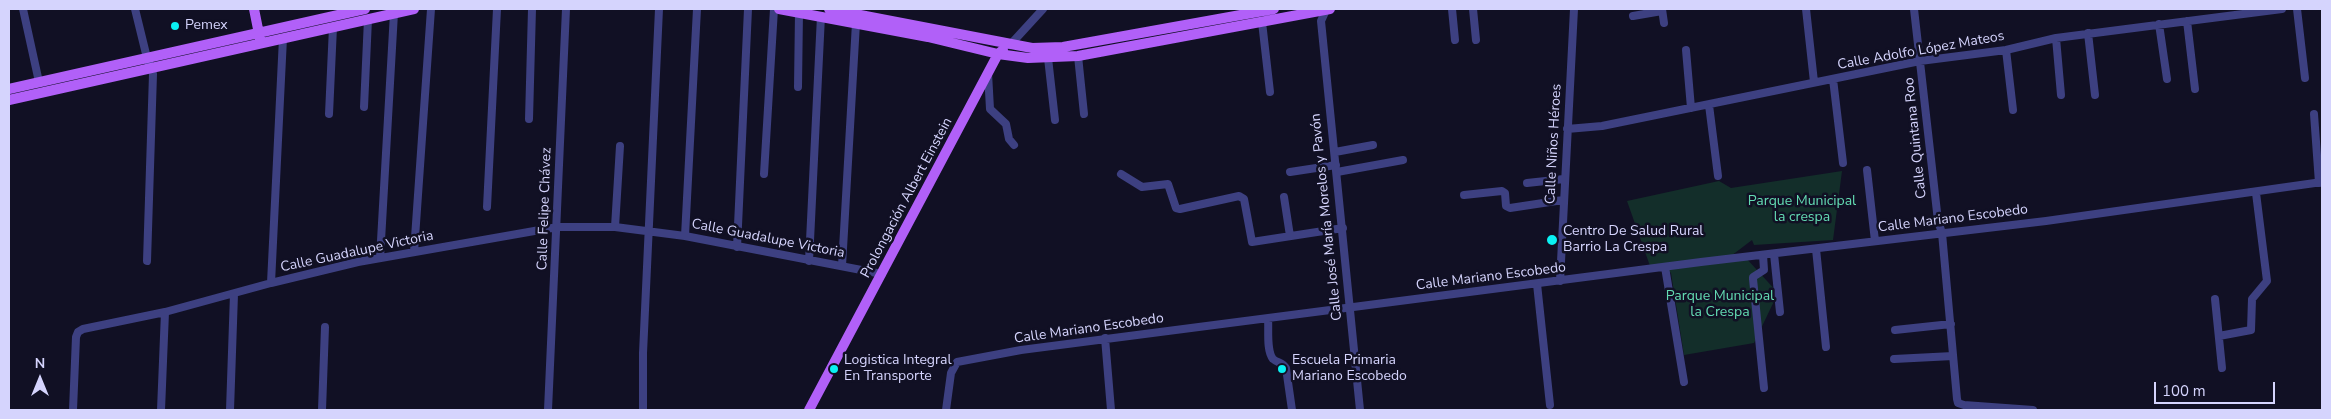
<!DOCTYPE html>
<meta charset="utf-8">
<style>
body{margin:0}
#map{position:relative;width:2331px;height:419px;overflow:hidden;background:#111024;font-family:"Nunito Sans",sans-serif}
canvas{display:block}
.frame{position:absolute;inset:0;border:10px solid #d5d4fd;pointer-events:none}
.north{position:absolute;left:15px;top:354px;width:50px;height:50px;-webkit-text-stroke:4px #111024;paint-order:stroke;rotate:0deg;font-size:14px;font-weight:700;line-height:20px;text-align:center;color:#d5d4fd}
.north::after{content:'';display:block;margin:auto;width:18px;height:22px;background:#d5d4fd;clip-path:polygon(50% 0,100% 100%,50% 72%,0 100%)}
.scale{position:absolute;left:2154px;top:382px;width:121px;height:22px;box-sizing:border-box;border:2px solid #d5d4fd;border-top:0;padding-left:6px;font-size:15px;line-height:18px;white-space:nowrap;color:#d5d4fd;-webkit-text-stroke:4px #111024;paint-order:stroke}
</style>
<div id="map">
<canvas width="2331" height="419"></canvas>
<div class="frame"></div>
<div class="north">N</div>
<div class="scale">100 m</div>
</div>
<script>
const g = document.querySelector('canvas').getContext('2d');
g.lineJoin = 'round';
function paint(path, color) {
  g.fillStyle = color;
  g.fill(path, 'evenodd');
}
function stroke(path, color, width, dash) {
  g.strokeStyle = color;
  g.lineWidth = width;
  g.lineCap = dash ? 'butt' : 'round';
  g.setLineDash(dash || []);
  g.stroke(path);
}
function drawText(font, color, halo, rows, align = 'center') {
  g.font = font + ' "Nunito Sans",sans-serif';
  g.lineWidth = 5;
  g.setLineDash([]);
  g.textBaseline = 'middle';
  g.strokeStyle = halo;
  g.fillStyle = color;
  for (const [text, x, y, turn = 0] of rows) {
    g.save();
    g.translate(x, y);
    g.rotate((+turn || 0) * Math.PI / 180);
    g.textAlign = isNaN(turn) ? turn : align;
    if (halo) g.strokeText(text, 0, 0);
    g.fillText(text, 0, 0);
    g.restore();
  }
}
paint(new Path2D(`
 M1842 171 1833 240 1754 245 1752 240 1727 259 1650 266 1627 201 1719 181 1731 188Z
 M1746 258 1778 293 1754 343 1684 355 1671 273 1666 269Z`), '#132e2a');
stroke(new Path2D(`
 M1967 410H1980`), '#102a47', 2.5);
stroke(new Path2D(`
 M23 9 39 82
 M135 9 147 58 153 74 147 261
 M1452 9 1455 40
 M1473 9 1476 40
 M1662 9 1664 23
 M1806 9 1814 82
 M1914 9 1938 221 1942 233 1957 399 1958 403 1964 405 2033 410
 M2297 9 2305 78
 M1326 10 1321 21 1360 410
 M1633 16 1662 11
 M2187 21 2195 89
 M1262 22 1270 92
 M2159 24 2167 79
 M2088 33 2095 95
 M2056 38 2061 95
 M1010 45 1043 9
 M1686 50 1691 108
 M2006 50 2013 110
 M1078 56 1084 114
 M1048 58 1055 120
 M988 73 990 109 1006 124 1009 139 1014 145
 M1833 79 1843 163
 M798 87 799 12
 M1709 105 1718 176
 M364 107 368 19
 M329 114 333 27
 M2314 114 2319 183
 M529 119 532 9
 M1567 129 1602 126 1920 61 2006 50 2056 38 2282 9
 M1335 152 1373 145
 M1867 170 1875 241
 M1290 172 1336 165
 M1337 172 1403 160
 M764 174 774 9
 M1121 174 1142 187 1168 184 1176 208 1180 209 1239 196 1244 199 1252 242 1343 228
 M1527 183 1564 179
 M1464 195 1502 191 1505 193 1506 206 1510 208 1563 200
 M1284 197 1290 236
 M487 207 497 9
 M615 227 620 146
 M685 236 697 9
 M737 247 748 9
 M1816 249 1826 347
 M414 252 431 9
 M1774 254 1780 312
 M1763 255 1764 270 1753 277V279L1764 388
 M380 258 394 13
 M809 261 821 16
 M842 266 856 23
 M1665 267 1684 382
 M1560 281 1574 9
 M271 283 283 38
 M1537 284 1550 405
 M2215 299 2222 368
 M1268 319C1269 329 1266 351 1273 359 1278 363 1283 363 1286 368L1292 410
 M1895 330 1951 324
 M2219 336 2251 330 2252 299 2267 281 2256 193
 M1105 338 1111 410
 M1894 359 1953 356
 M73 410 76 337 78 332 83 329 165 312 271 283 358 262 557 227H615L685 236 882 274
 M161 410 165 312
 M230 410 234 294
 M322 410 325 327
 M548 410 566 9
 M643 410V353L659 9
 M946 410 951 373 957 362 1021 350 1701 262 2046 221 2322 182`), '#3d4081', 8);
stroke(new Path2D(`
 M254 9 260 39
 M779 9 928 37 998 54 1028 58 1078 56 1330 9
 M829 9 1032 48 1063 47 1274 9
 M9 89 365 9
 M9 100 414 9
 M809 410 998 54 1003 50`), '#b160f8', 10);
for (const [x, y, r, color] of [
 [175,26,5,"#0af1f3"],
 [1552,240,6,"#0af1f3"],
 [834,369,5,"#0af1f3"],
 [1282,369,5,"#0af1f3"]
]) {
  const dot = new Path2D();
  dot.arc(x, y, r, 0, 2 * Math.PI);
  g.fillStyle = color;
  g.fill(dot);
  stroke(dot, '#111024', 2);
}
drawText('14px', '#d5d4fd', '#111024', [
 ["Pemex",185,26],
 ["Centro De Salud Rural",1563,232],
 ["Barrio La Crespa",1563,248],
 ["Logistica Integral",844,361],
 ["En Transporte",844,377],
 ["Escuela Primaria",1292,361],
 ["Mariano Escobedo",1292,377]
], 'left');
drawText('14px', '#d5d4fd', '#111024', [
 ["Calle Adolfo López Mateos",1921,51,-10],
 ["Calle Quintana Roo",1916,138,-96],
 ["Calle Niños Héroes",1554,144,-87],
 ["Prolongación Albert Einstein",907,198,-62],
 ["Calle Felipe Chávez",545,209,-88],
 ["Calle José María Morelos y Pavón",1327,217,-96],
 ["Calle Mariano Escobedo",1953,219,-7],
 ["Calle Guadalupe Victoria",768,239,11],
 ["Calle Guadalupe Victoria",357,252,-12],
 ["Calle Mariano Escobedo",1491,277,-7],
 ["Calle Mariano Escobedo",1089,329,-8]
]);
drawText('14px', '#63dab2', '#111024', [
 ["Parque Municipal",1802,202],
 ["la crespa",1802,218],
 ["Parque Municipal",1720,297],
 ["la Crespa",1720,313]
]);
</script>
